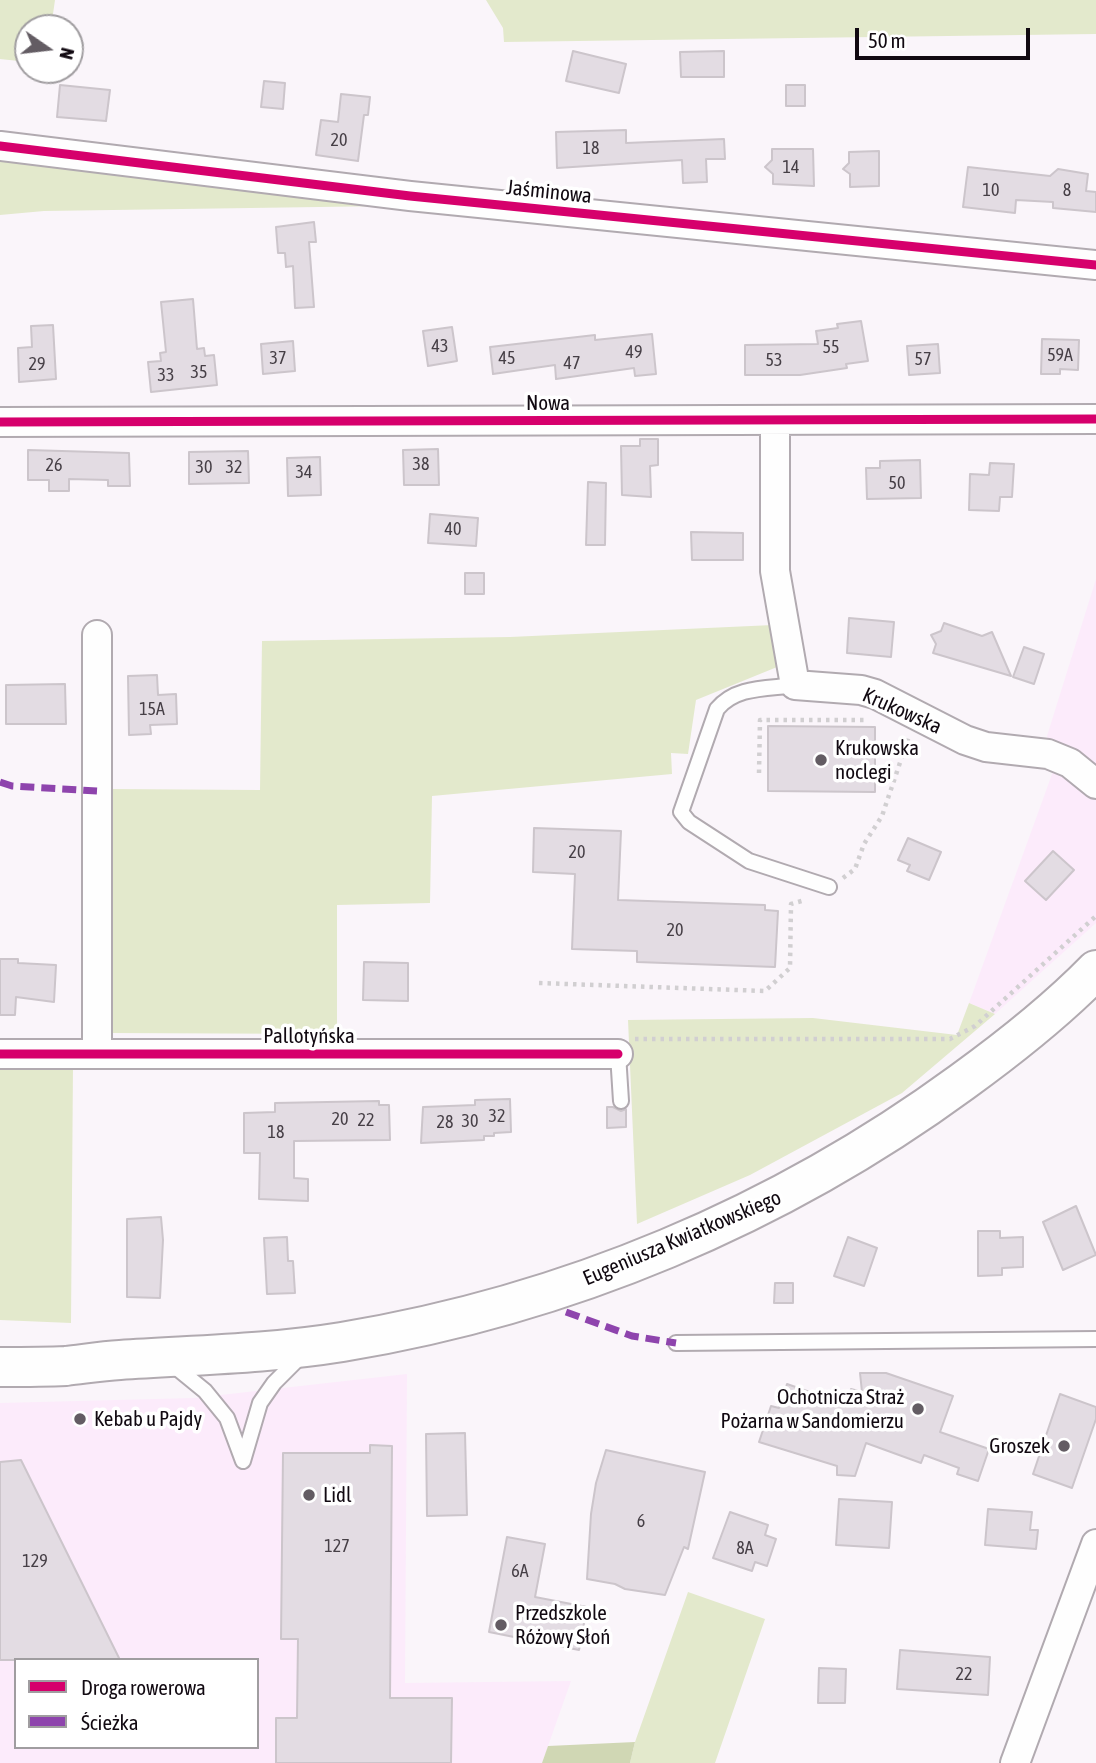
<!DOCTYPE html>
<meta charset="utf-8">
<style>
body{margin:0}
#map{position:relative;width:1096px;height:1763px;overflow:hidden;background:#faf5fa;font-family:"Asap Condensed",sans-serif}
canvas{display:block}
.legend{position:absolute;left:14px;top:1658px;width:245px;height:91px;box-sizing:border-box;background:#fff;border:2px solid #a09da0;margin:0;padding:9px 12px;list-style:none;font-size:21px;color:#110911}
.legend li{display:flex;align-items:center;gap:14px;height:35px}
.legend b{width:35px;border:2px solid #a09da0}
.north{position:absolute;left:14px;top:14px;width:70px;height:70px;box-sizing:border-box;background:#fff;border:2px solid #a09da0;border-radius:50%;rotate:104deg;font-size:19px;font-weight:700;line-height:28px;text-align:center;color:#110911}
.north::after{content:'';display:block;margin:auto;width:24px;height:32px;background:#635c63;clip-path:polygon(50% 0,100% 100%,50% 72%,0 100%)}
.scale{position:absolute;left:855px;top:28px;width:175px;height:32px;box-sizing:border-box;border:4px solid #110911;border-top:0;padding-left:9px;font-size:21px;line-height:24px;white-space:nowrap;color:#110911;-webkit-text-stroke:5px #fff;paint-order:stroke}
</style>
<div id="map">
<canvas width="1096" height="1763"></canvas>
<ul class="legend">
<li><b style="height:9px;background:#d6006c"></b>Droga rowerowa</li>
<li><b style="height:9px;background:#8e44ad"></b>Ścieżka</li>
</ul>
<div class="north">N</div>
<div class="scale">50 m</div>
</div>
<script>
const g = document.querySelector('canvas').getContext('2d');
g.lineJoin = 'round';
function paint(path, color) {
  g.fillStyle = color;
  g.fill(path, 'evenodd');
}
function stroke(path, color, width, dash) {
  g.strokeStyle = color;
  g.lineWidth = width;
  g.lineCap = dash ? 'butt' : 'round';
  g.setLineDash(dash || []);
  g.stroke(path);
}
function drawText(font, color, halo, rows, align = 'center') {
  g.font = font + ' "Asap Condensed",sans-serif';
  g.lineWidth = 7;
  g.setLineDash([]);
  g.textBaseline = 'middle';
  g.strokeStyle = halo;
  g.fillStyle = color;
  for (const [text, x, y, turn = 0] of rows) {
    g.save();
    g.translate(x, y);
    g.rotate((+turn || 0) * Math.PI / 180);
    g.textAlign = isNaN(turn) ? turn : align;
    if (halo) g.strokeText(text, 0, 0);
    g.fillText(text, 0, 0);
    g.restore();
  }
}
paint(new Path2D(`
 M1096 579V923L995 1014 969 1003 1055 766 1047 736Z
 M407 1374 405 1683 571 1681 542 1763H0V1403L194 1398ZM16 1660H257V1747H16Z`), '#fcebfb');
paint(new Path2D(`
 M0 0H55L51 28H28V62L0 59Z
 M486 0H1096V34L504 42 503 28Z
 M0 140 388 206 44 211 0 215Z
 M773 625 782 665 696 700 688 754 671 753 672 774 432 796 430 903 337 905V1034L110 1033 109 789 260 790 262 641 510 637Z
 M969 1003 995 1014 902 1093 750 1175 637 1224 628 1020 813 1018 957 1035Z
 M0 1065H73L71 1323 0 1320Z
 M688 1592 765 1619 715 1763H630L635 1742Z`), '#e3e9cc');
paint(new Path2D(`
 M635 1742 630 1763H542L548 1746Z`), '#d0d7b4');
const building = new Path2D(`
 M573 51 626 64 619 93 566 81Z
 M724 51V77H681L680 52Z
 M264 81 285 83 283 109 261 107Z
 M60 85 110 90 106 121 57 117Z
 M786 85H805V106H786Z
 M341 94 370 97 368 115H364L358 161 316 155 321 120 338 122Z
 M626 130V143L724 139 725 159H706L707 182 683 183 682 160 557 168 556 132Z
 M772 149H813L814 186 773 184V174L765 167 772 160Z
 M879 151V186L850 187V174L843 169 849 163V152Z
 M968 167 1050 176 1058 169 1088 174 1086 191 1096 192V212L1053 208V202L1016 200 1015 213 963 207Z
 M314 222 316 242H309L314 307 295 308 293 266 286 267 285 253H278L276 227Z
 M193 299 197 349 204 348 205 356 214 355 217 385 151 392 148 362 161 361 160 353 166 352 161 302Z
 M861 321 868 361 846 364 847 368 800 375H745V345L818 344 816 331 838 328 837 324Z
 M53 325 56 379 19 382 18 348 32 347 31 326Z
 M452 327 457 361 428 366 423 331Z
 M652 334 656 374 635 376 634 368 556 379 555 365 493 374 490 347 595 335V340Z
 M1042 339 1079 340 1078 370 1060 369V374H1041Z
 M293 341 295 371 263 374 261 344Z
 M938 344 940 373 909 375 907 346Z
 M640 439H658V465L650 466 651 497 622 495 621 446H640Z
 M438 449 439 485H404L403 450Z
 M28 450 129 453 130 486H108V480L69 479V491H49V480H28Z
 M248 451 249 483 189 484V452Z
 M320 457 321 495 288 496 287 458Z
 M920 460 921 498 867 499 866 468H880V461Z
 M990 463 1014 464 1012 497H1000L999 511 969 510 970 474 989 475Z
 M588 482 606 483 605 545H586Z
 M430 514 478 518 476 546 428 543Z
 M691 532 743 533V560H692Z
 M465 573H484V594H465Z
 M849 618 894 622 891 657 847 653Z
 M944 623 982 636 992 632 1011 676 933 653 936 644 931 635 941 631Z
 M1024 647 1044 654 1034 684 1013 677Z
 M157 675 158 695 176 694 177 724 150 725 151 734 129 735 128 676Z
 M65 684 66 724H6V685Z
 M768 726 875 727V792L768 791Z
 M534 828 621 831 618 900 765 905V910L778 911 775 967 637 962V951L572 949 575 874 533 872Z
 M908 838 941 852 929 880 907 871 910 865 898 860Z
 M1053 851 1074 870 1046 900 1025 881Z
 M0 959H18V963L56 965 54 1002 16 997 15 1015H0Z
 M364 962 408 963V1001L363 1000Z
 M510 1099 511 1132 494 1133V1136H484V1140L421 1143 423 1107 475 1105V1100Z
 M379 1101V1105H389L390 1140 294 1141V1178L308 1179V1201L259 1199 260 1153H244V1113L275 1112V1103Z
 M607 1107H613L621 1111 626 1109V1127L607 1128Z
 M1076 1206 1096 1255 1063 1270 1043 1222Z
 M161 1217 163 1240 160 1298 127 1297V1219Z
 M978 1231H1000V1238L1023 1237V1267L1002 1268V1275L978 1276Z
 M287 1237 288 1261H293L295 1293 267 1294 264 1238Z
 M848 1237 877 1248 864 1286 834 1276Z
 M775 1283H793V1303H774Z
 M860 1373H886L953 1396 940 1432 989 1449 978 1481 957 1474 959 1468 924 1455 921 1463 866 1443 855 1476 837 1475V1466L759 1442 771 1406 779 1408 787 1384 847 1405 851 1389 862 1392Z
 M1060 1394 1096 1407V1419L1072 1488 1033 1474Z
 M465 1433 467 1515 427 1516 426 1434Z
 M370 1445 392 1446 390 1698H452L451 1763H276V1718H297L298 1639H281L283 1453H370Z
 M606 1450 705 1472 688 1549 684 1547 665 1595 625 1589 615 1584 587 1579 591 1514 596 1483Z
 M21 1460 120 1660H0V1462Z
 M839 1499 892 1502 889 1548 836 1545Z
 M988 1509 1032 1512 1030 1530H1038L1036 1549 985 1545Z
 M730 1512 768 1525 765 1535 776 1539 767 1566 755 1562 752 1571 713 1558Z
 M507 1537 545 1544 535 1597 587 1607 579 1650 489 1632Z
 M900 1650 990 1657 988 1695 897 1689Z
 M819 1668 846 1669 845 1703H818Z`);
paint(building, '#e3dce3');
stroke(building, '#ccc5cb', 2);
const service = new Path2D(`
 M795 685C767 689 736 686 717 709L681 812 689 822 749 861 829 887
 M618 1054 621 1101
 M676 1343 1096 1339
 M172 1364 205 1391 227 1418 243 1461
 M243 1461 260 1403 274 1383 302 1355`);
const minor = new Path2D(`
 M0 146 410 196 1096 265
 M775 420V571L795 685 861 690 875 694 965 740 986 747 1048 754 1070 763 1096 784
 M0 422 1096 419
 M0 1054H618
 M97 1054V635
 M1015 1763 1096 1544`);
const primary = new Path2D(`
 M0 1367C22 1367 44 1367 66 1366 84 1364 102 1361 120 1360 194 1355 268 1354 342 1342 566 1305 779 1216 962 1082 1009 1048 1055 1012 1096 970`);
stroke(service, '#b1aab0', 18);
stroke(minor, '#b1aab0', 32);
stroke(primary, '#b1aab0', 42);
stroke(new Path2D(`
 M759 773 760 720H867
 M843 878 855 869 864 844 882 816 909 736
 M539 983 765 991 790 968 791 904 805 900
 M635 1039H950L975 1026 1096 916`), '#d1cfd1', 4.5, [3.5, 5]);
stroke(service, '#fefefe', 14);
stroke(minor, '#fefefe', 28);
stroke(primary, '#fefefe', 38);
stroke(new Path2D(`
 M0 782 12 786 97 791
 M566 1312 632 1336 676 1343`), '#8e44ad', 7, [14, 7]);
stroke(new Path2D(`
 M0 146 410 196 1096 265
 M0 422 1096 419
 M0 1054H618`), '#d6006c', 9);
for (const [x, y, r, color] of [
 [821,760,7,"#635c63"],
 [918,1409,7,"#635c63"],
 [80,1419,7,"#635c63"],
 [1064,1446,7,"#635c63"],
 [309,1495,7,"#635c63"],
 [501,1625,7,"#635c63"]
]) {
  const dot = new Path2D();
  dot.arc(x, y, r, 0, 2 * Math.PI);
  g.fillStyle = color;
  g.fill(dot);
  stroke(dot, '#fff', 2.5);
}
drawText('18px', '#463f46', null, [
 ["20",339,140],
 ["18",591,148],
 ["14",791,167],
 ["10",991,190],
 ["8",1067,190],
 ["43",440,346],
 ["55",831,347],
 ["49",634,352],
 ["59A",1060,355],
 ["37",278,358],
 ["45",507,358],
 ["57",923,359],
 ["53",774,360],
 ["47",572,363],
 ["29",37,364],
 ["35",199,372],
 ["33",166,375],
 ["38",421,464],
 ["26",54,465],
 ["30",204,467],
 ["32",234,467],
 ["34",304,472],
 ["50",897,483],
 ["40",453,529],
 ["15A",152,709],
 ["20",577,852],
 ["20",675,930],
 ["32",497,1116],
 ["20",340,1119],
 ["22",366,1120],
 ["30",470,1121],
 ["28",445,1122],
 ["18",276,1132],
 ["6",641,1521],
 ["127",337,1546],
 ["8A",745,1548],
 ["129",35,1561],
 ["6A",520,1571],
 ["22",964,1674]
]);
drawText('21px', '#110911', '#fff', [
 ["Jaśminowa",549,192,6],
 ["Nowa",548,403],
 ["Krukowska",902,711,24],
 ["Pallotyńska",309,1036],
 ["Eugeniusza Kwiatkowskiego",682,1238,-23]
]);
drawText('21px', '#110911', '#fff', [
 ["Krukowska",835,748],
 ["noclegi",835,772],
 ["Ochotnicza Straż",904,1397,"right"],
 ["Pożarna w Sandomierzu",904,1421,"right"],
 ["Kebab u Pajdy",94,1419],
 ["Groszek",1050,1446,"right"],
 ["Lidl",323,1495],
 ["Przedszkole",515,1613],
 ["Różowy Słoń",515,1637]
], 'left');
</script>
